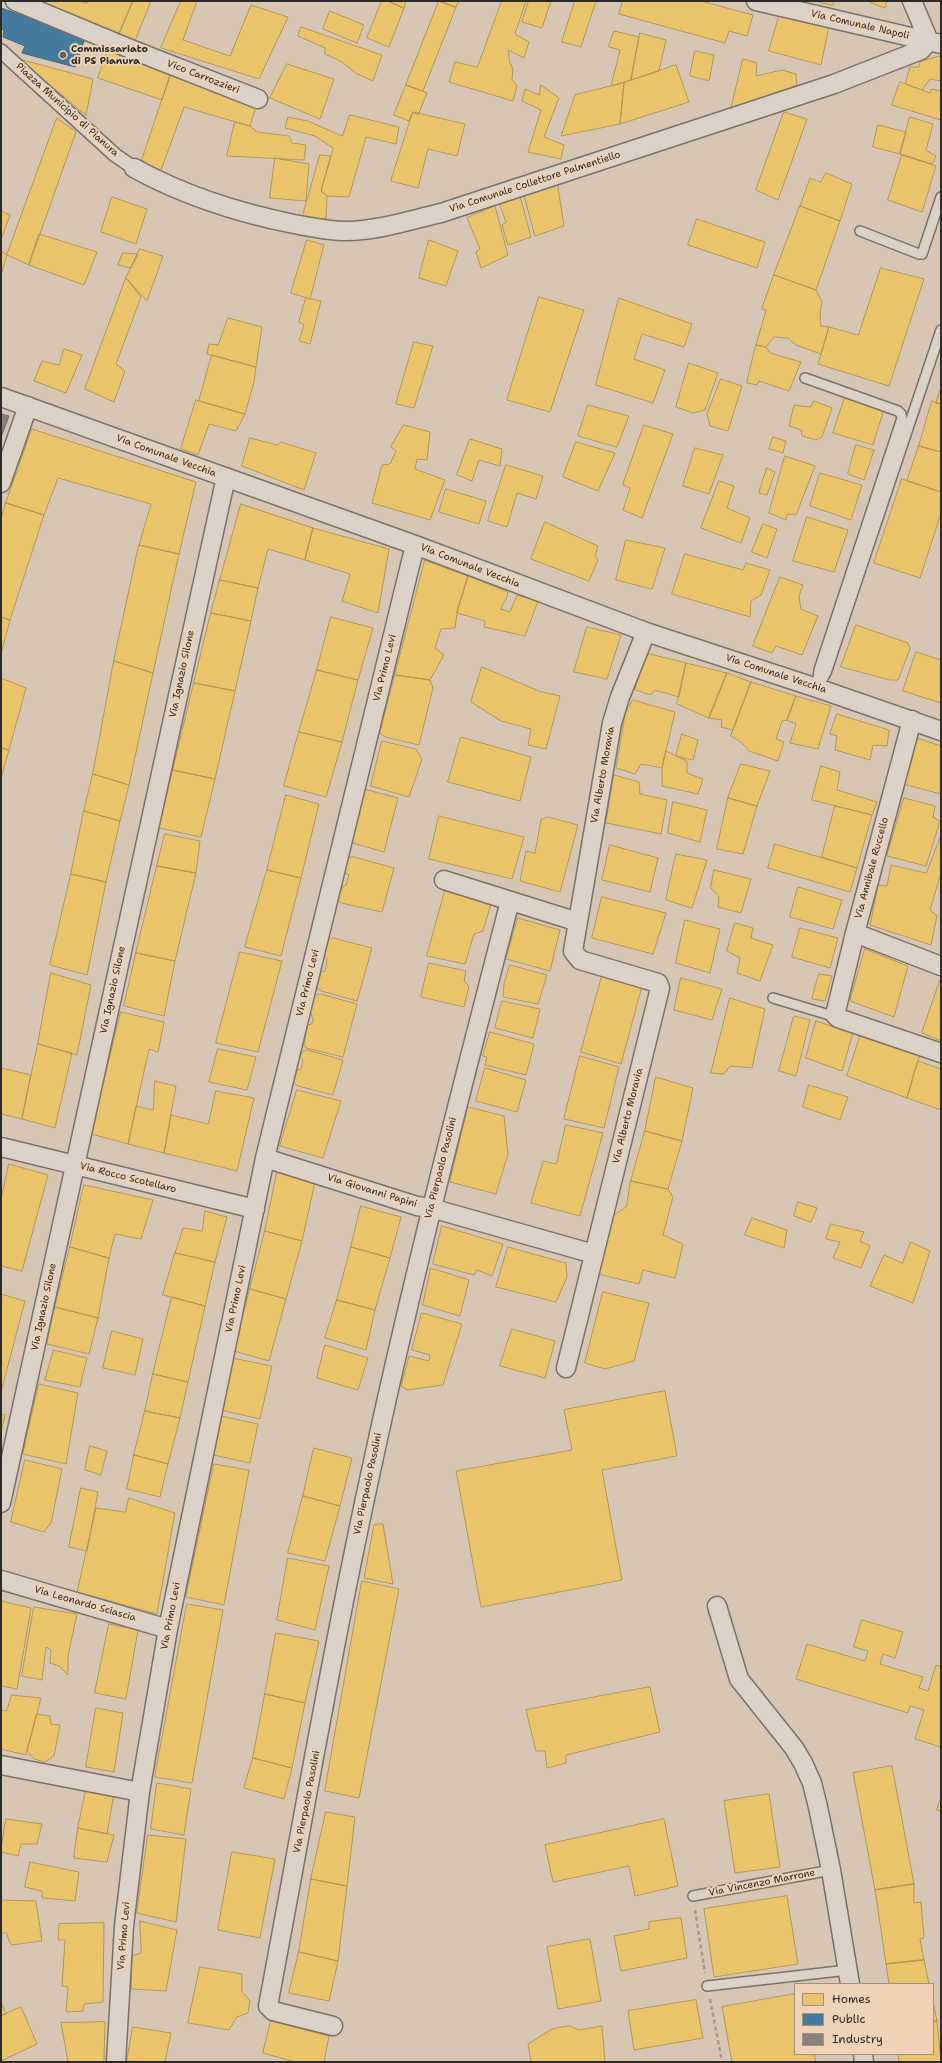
<!DOCTYPE html>
<style>
body{margin:0}
#map{position:relative;width:942px;height:2063px;overflow:hidden;background:#d7c6b4;font-family:"Shantell Sans",sans-serif}
canvas{display:block}
.frame{position:absolute;inset:0;border:2px solid #2b2b2b;pointer-events:none}
.legend{position:absolute;left:794px;top:1983px;width:140px;height:72px;box-sizing:border-box;background:#efd3b6;border:1px solid #a1907e;margin:0;padding:5px 7px;list-style:none;font-size:12px;color:#2b2b2b}
.legend li{display:flex;align-items:center;gap:8px;height:20px}
.legend b{width:20px;border:1px solid #a1907e}
</style>
<div id="map">
<canvas width="942" height="2063"></canvas>
<div class="frame"></div>
<ul class="legend">
<li><b style="height:11px;background:#e9c46a"></b>Homes</li>
<li><b style="height:11px;background:#457b9d"></b>Public</li>
<li><b style="height:11px;background:#8a817c"></b>Industry</li>
</ul>
</div>
<script>
const g = document.querySelector('canvas').getContext('2d');
g.lineJoin = 'round';
function paint(path, color) {
  g.fillStyle = color;
  g.fill(path, 'evenodd');
}
function stroke(path, color, width, dash) {
  g.strokeStyle = color;
  g.lineWidth = width;
  g.lineCap = dash ? 'butt' : 'round';
  g.setLineDash(dash || []);
  g.stroke(path);
}
function drawText(font, color, halo, rows, align = 'center') {
  g.font = font + ' "Shantell Sans",sans-serif';
  g.lineWidth = 4;
  g.setLineDash([]);
  g.textBaseline = 'middle';
  g.strokeStyle = halo;
  g.fillStyle = color;
  for (const [text, x, y, turn = 0] of rows) {
    g.save();
    g.translate(x, y);
    g.rotate((+turn || 0) * Math.PI / 180);
    g.textAlign = isNaN(turn) ? turn : align;
    if (halo) g.strokeText(text, 0, 0);
    g.fillText(text, 0, 0);
    g.restore();
  }
}
const homes = new Path2D(`
 M42 1H79L87 3 88 1H133L119 34 40 4Z
 M133 1H151L135 41 119 34Z
 M181 1H197L183 40 230 56 251 5 288 17 259 79 161 48Z
 M382 1H388L404 8 389 47 367 38Z
 M388 1H406L404 8Z
 M439 1 456 7 423 91 406 85Z
 M439 1H459L456 7Z
 M502 1H526L515 34 529 42 524 58 508 50 510 63 513 69 512 80 517 86 513 101 449 82 455 62 477 67Z
 M529 1H551L542 28 522 22Z
 M575 1H596L581 47 562 42Z
 M623 1H701L753 15 747 36 729 31 725 43 619 14Z
 M815 1H834L833 5Z
 M871 1H887L885 8 871 3Z
 M330 11 364 25 357 43 323 29Z
 M780 13 829 26 821 65 769 51Z
 M301 27 382 55 373 81 357 74 342 62 325 54V48L298 36Z
 M614 31 639 37 631 80 611 86 620 50 609 47Z
 M640 33 666 40 659 71 631 80Z
 M108 49 171 73 162 100 98 78Z
 M695 51 714 55 709 81 690 76Z
 M941 56V81L930 79 922 90 905 84 910 67H919L920 62Z
 M19 59 93 79 86 115Z
 M743 59 757 63 756 76 782 70 796 74 797 85 731 109Z
 M287 64 334 79 320 119 270 98Z
 M676 65 689 102 620 124 624 83Z
 M171 73 257 103 250 126 184 107 160 173 142 160Z
 M900 82 930 93 932 89 941 91V120L892 105Z
 M624 83 620 124 561 136 575 95Z
 M406 85 427 93 418 115 413 112 409 121 394 115Z
 M541 85 559 98 544 137 564 145 561 159 528 152 541 110 522 101 525 89 539 95Z
 M413 112 465 124 457 156 428 149 418 188 391 181Z
 M784 112 807 119 778 200 756 190Z
 M350 115 399 127 396 144 366 137 349 197 327 196 321 191 333 148 315 136 285 128 288 117 308 121 342 136Z
 M910 117 933 124 926 150 936 156 932 164 900 154Z
 M57 118 76 132 29 265 7 255Z
 M235 122 250 126 257 132 289 136 292 143 306 145 304 160 227 156Z
 M878 125 906 132 900 154 873 147Z
 M320 155 331 156 321 191 327 196 326 219H302Z
 M902 155 936 166 922 212 888 200Z
 M275 158 309 164 306 201 270 198Z
 M826 173 852 184 840 221 800 206 810 178 820 182Z
 M557 181 564 226 535 236 523 192Z
 M520 196 531 237 508 245 502 225 506 222 499 203Z
 M112 197 147 209 136 244 101 232Z
 M495 206 508 255 481 268 476 252 480 249 467 218Z
 M800 206 840 221 816 290 774 275Z
 M1 211 10 215 1 240Z
 M697 219 765 242 757 268 688 245Z
 M39 234 97 252 84 285 29 265Z
 M307 240 324 245 310 299 291 293Z
 M429 240 458 251 446 286 419 278Z
 M140 249 163 256 147 301 126 278Z
 M1 251 7 255 1 275Z
 M123 253 138 254 131 268 118 265Z
 M881 268 924 279 889 386 818 364 829 327 858 335Z
 M774 275 816 290 822 301 820 316 821 326 829 327 821 354 796 345 788 338 774 337 766 347 756 345 766 310 762 309Z
 M126 278 141 297 116 364 125 371 114 402 85 389Z
 M539 297 584 310 550 412 507 400Z
 M306 298 321 301 310 344 299 341 304 325 299 322Z
 M619 298 692 324 684 347 642 334 634 359 665 370 653 403 596 385Z
 M228 318 262 327 256 367 207 354 209 344 218 345Z
 M414 342 433 346 414 408 396 404Z
 M756 345 766 347 770 353 801 362 789 391 759 381 757 385 747 383Z
 M64 349 82 355 66 393 34 381 42 361 59 365Z
 M212 355 256 367 254 382 245 414 199 401Z
 M689 363 718 373 705 410 693 413 676 407Z
 M721 379 742 386 728 431 710 426 707 414Z
 M941 388V404L936 403Z
 M845 397 884 409 873 445 833 433Z
 M196 400 245 414 236 431 209 424 198 455 181 449Z
 M814 401 832 408 822 437 816 440 802 436 801 430 789 426 794 405 810 407Z
 M932 401 941 404V452L919 446Z
 M588 405 629 416 617 447 578 436Z
 M404 425 430 432 427 460 417 459 415 469 445 480 430 520 372 503 382 465 390 464 396 451 391 447Z
 M644 425 673 434 642 518 623 510 630 488 623 485Z
 M32 429 196 482 179 554 139 545 151 504 58 478 44 515 6 503Z
 M773 437 786 441 783 453 769 449Z
 M250 438 277 445 281 442 316 453 304 490 242 466Z
 M470 439 502 449 500 466 479 460 472 481 457 475Z
 M576 442 615 453 598 491 563 477Z
 M856 445 874 450 864 480 848 474Z
 M919 446 941 452V492L907 481Z
 M695 448 723 455 709 494 683 486Z
 M785 456 815 466 796 515 787 514 786 520 769 513Z
 M506 465 543 476 536 499 517 493 507 527 488 521Z
 M767 468 775 472 767 495 759 493Z
 M820 473 862 485 851 520 810 506Z
 M902 479 941 492V513L920 578 874 563Z
 M719 481 734 486 727 508 750 518 741 543 701 528Z
 M446 489 486 501 479 524 439 512Z
 M6 503 44 515 10 620 1 617V519Z
 M241 504 313 528 305 560 268 549 258 588 220 580Z
 M807 517 848 530 834 572 793 561Z
 M545 522 598 546 595 556 598 560 589 581 531 559Z
 M763 524 777 529 767 558 752 552Z
 M313 528 389 549 378 613 342 601 350 574 305 560Z
 M626 540 665 548 652 589 616 580Z
 M139 545 179 554 153 673 114 661Z
 M685 554 743 570 746 563 770 570 761 595 751 601 750 617 672 594Z
 M425 560 468 576 457 613 455 628 441 629 435 648 444 655 430 680 395 675Z
 M468 576 508 592 506 600 503 604 501 609 510 612 517 595 538 601 525 636 484 627 485 621 457 613Z
 M780 577 803 585 799 596 801 609 818 616 802 655 776 646 772 653 753 646Z
 M220 580 258 588 251 621 211 613Z
 M211 613 251 621 235 691 194 683Z
 M1 617 10 620 1 654Z
 M331 617 373 628 358 680 317 670Z
 M856 625 908 643 910 649 898 680H890L841 667Z
 M587 627 621 635 607 679 574 672Z
 M916 652 941 660V703L903 691Z
 M646 653 686 663 679 697 655 690 651 695 635 690Z
 M114 661 153 673 129 785 93 774Z
 M686 663 727 673 709 718 677 704Z
 M482 667 539 691 560 696 546 749 528 745 531 729 501 721 471 702Z
 M317 670 358 680 342 742 299 732Z
 M727 673 751 682 733 730 721 727 722 720 709 718Z
 M395 675 430 680 433 688 419 745 385 737 380 733Z
 M1 678 26 688 9 750 1 748Z
 M751 682 796 696 787 720 782 721 776 739 784 742 778 761 749 751 741 742 731 736Z
 M194 683 235 691 215 779 173 770Z
 M796 696 831 706 818 749 790 743 796 724 787 720Z
 M633 700 675 712 662 768 641 764 635 774 616 768 625 714Z
 M837 714 889 730 887 746 873 745 870 760 835 750 837 736 830 734Z
 M299 732 342 742 326 797 284 786Z
 M682 734 698 740 693 760 676 756Z
 M461 737 531 757 520 801 448 782Z
 M917 738 941 746V794L903 784Z
 M382 741 416 749 422 759 409 797 371 786Z
 M1 748 9 750 1 778Z
 M666 751 687 761V773L703 779 698 794 662 786V768Z
 M741 764 770 771 757 806 728 798Z
 M821 766 840 772 837 790 877 802 872 815 812 800Z
 M173 770 215 779 201 837 159 828Z
 M93 774 129 785 120 821 84 811Z
 M614 775 639 782 640 794 667 800 661 834 606 823Z
 M360 788 398 798 384 852 346 841Z
 M286 795 319 804 301 878 267 870Z
 M728 798 757 806 743 854 717 849Z
 M904 798 935 806 933 817 940 821 926 866 887 856Z
 M673 802 707 810 700 842 668 833Z
 M835 806 872 815 857 868 822 857Z
 M84 811 120 821 106 882 71 874Z
 M439 816 524 837 512 879 429 859Z
 M548 817 578 825 560 892 520 881 526 851 535 853 541 820Z
 M165 834 200 841 196 873 157 866Z
 M940 838 941 873 930 910 937 916 931 945 870 925 878 885 887 886 891 865 926 873Z
 M775 844 857 868 850 892 768 868Z
 M610 845 658 858 650 892 602 880Z
 M676 854 707 860 692 908 666 900Z
 M354 857 394 868 382 912 341 903 338 899 342 887 346 885 349 875 345 873 348 858Z
 M157 866 196 873 175 961 136 953Z
 M267 870 301 878 281 956 245 947Z
 M714 870 751 879 741 913 718 907 719 897 711 888Z
 M71 874 106 882 87 975 50 965Z
 M446 887 492 900 483 931 474 934 465 964 427 956Z
 M798 887 842 900 833 929 790 917Z
 M602 897 666 913 653 954 592 938Z
 M518 918 560 930 550 971 506 959Z
 M685 920 720 929 710 973 676 963Z
 M735 923 753 928 751 938 773 945 760 981 737 973 740 958 727 951Z
 M800 928 838 938 830 968 792 957Z
 M333 938 372 948 357 1001 321 991 317 988 321 972 325 971 326 967 327 959 324 955 327 941Z
 M865 949 908 966 894 1017 850 1001Z
 M240 952 282 961 258 1052 216 1043Z
 M136 953 175 961 164 1016 124 1006Z
 M429 963 466 971 464 981 469 986 464 1007 421 997Z
 M510 965 547 975 538 1004 503 997 504 984Z
 M51 973 91 985 77 1055 38 1044Z
 M819 974 832 976 825 1001 812 999Z
 M602 976 642 986 621 1064 581 1052Z
 M941 977V1041L922 1033Z
 M681 978 722 989 712 1020 674 1010Z
 M321 994 357 1004 343 1057 306 1048 304 1045 307 1025 312 1024 313 1019 310 1011 314 996Z
 M730 998 765 1009 752 1068 730 1066 724 1074 711 1073Z
 M502 1001 540 1009 533 1038 495 1028Z
 M121 1012 164 1022 158 1052 149 1049 128 1144 91 1134Z
 M794 1016 810 1020 796 1076 779 1071Z
 M816 1021 853 1033 842 1071 806 1058Z
 M490 1032 534 1044 526 1075 485 1065 487 1057 483 1056Z
 M861 1034 920 1054 907 1098 847 1076Z
 M38 1044 72 1053 55 1128 22 1119Z
 M218 1049 256 1057 247 1090 209 1082Z
 M307 1050 343 1060 333 1095 298 1086 293 1082 297 1070 301 1069 303 1060 300 1057 302 1052Z
 M580 1056 619 1067 604 1128 564 1119Z
 M918 1061 941 1069V1110L907 1098Z
 M1 1068 31 1075 22 1119 1 1114Z
 M485 1068 526 1080 517 1112 476 1101Z
 M656 1077 693 1088 682 1141 645 1131Z
 M155 1081 176 1086 164 1153 128 1144 136 1106 153 1110Z
 M809 1085 848 1097 840 1120 803 1107Z
 M297 1090 341 1101 323 1158 280 1146Z
 M216 1091 254 1098 237 1171 164 1153 171 1115 208 1124Z
 M468 1107 504 1116 508 1154 496 1194 450 1182Z
 M566 1125 603 1133 580 1216 531 1203 543 1161 556 1164Z
 M645 1131 682 1141 668 1189 631 1181Z
 M9 1164 48 1175 22 1271 1 1266V1199Z
 M277 1172 315 1182 302 1241 265 1231Z
 M631 1181 668 1189 673 1197 663 1235 683 1244 675 1278 643 1270 639 1284 598 1274 614 1215 626 1207Z
 M84 1185 153 1200 141 1239 115 1234 109 1258 70 1247Z
 M798 1202 817 1208 811 1222 794 1216Z
 M361 1206 401 1217 390 1258 351 1247Z
 M205 1211 227 1217 215 1262 175 1253 183 1228 202 1231Z
 M752 1218 787 1230 784 1248 745 1235Z
 M831 1224 864 1232 860 1241 870 1246 861 1268 833 1258 840 1242 826 1239Z
 M442 1226 503 1244 492 1276 477 1270 474 1275 433 1264Z
 M265 1231 302 1241 286 1299 250 1289Z
 M911 1242 930 1251 913 1303 870 1286 884 1255 902 1263Z
 M70 1247 109 1258 98 1318 55 1307Z
 M351 1247 390 1258 375 1310 337 1300Z
 M508 1247 566 1263 567 1277 556 1302 496 1287Z
 M175 1253 215 1262 205 1306 163 1295Z
 M431 1268 469 1280 460 1316 423 1305Z
 M250 1289 286 1299 269 1361 234 1351Z
 M603 1292 649 1303 634 1361 605 1369 585 1363Z
 M1 1294 25 1301 1 1392Z
 M172 1297 205 1306 188 1382 153 1374Z
 M337 1300 375 1310 366 1350 325 1338Z
 M55 1307 98 1318 89 1354 47 1344Z
 M422 1313 462 1324 443 1385 407 1390 401 1386 409 1356 429 1361 430 1355 412 1350Z
 M512 1329 555 1341 545 1378 500 1366Z
 M112 1331 143 1339 135 1375 103 1368Z
 M325 1345 368 1358 358 1390 317 1378Z
 M54 1350 87 1358 80 1387 45 1380Z
 M232 1358 272 1366 260 1419 221 1410Z
 M153 1374 188 1382 180 1418 145 1411Z
 M39 1384 78 1393 66 1464 23 1454Z
 M665 1391 677 1456 602 1470 622 1580 481 1607 456 1471 572 1450 564 1410Z
 M145 1411 180 1418 168 1464 134 1455Z
 M1 1414 5 1415 1 1432Z
 M221 1416 258 1424 250 1463 213 1455Z
 M90 1446 107 1451 101 1475 85 1470Z
 M314 1448 352 1458 340 1506 303 1496Z
 M134 1455 168 1464 160 1497 127 1489Z
 M25 1460 62 1469 51 1523 44 1532 11 1522Z
 M214 1464 249 1470 224 1605 186 1597Z
 M81 1488 98 1492 87 1551 69 1547Z
 M303 1496 340 1506 325 1561 288 1553Z
 M129 1498 175 1513 157 1614 77 1592 96 1508 125 1512Z
 M383 1524 393 1584 364 1578 374 1525Z
 M288 1558 329 1566 315 1630 277 1620Z
 M362 1581 399 1589 359 1798 325 1791Z
 M1 1601 31 1608 17 1689 1 1686Z
 M187 1604 223 1610 192 1783 155 1777Z
 M34 1607 77 1614 68 1656V1675L59 1666 50 1663 51 1650 46 1647 42 1680 22 1676Z
 M862 1620 903 1632 895 1658 883 1654 880 1664 923 1677 919 1688 928 1691 936 1665 941 1667V1747L915 1739 924 1710 910 1706 908 1713 796 1679 807 1644 865 1661 868 1651 854 1647Z
 M109 1624 138 1630 126 1699 95 1693Z
 M276 1633 319 1641 305 1703 265 1694Z
 M650 1687 660 1732 566 1755V1763L547 1768 545 1751H536L526 1710Z
 M265 1694 305 1703 292 1768 253 1758Z
 M12 1695 41 1698 26 1755 1 1749V1710L6 1711Z
 M96 1708 123 1713 114 1772 86 1767Z
 M37 1714 50 1716 51 1724 60 1725 54 1756 45 1762 34 1759 27 1751Z
 M253 1758 292 1768 284 1799 244 1788Z
 M892 1766 914 1884 875 1890 853 1773Z
 M157 1783 191 1789 184 1835 151 1829Z
 M86 1790 114 1794 107 1834 78 1828Z
 M769 1794 780 1867 735 1873 724 1801Z
 M941 1797V1811L937 1810Z
 M326 1812 355 1817 347 1886 311 1879Z
 M6 1819 42 1824 37 1844H21L18 1856 1 1852Z
 M664 1819 678 1886 635 1896 629 1866 553 1882 545 1845Z
 M78 1828 114 1835 107 1862 74 1858Z
 M148 1835 186 1839 176 1922 137 1913Z
 M232 1852 275 1859 260 1938 218 1930Z
 M30 1862 79 1872 75 1901 42 1898V1891L25 1887Z
 M311 1879 347 1886 338 1961 299 1952Z
 M914 1884V1903L921 1902 924 1938 920 1939 924 1960 886 1964 875 1890Z
 M787 1896 798 1964 714 1977 704 1909Z
 M1 1900 36 1901 42 1941 11 1945 6 1932 1 1934Z
 M681 1918 687 1958 621 1971 614 1936 649 1929V1922Z
 M140 1921 177 1930 166 1991 131 1989 132 1956 141 1953Z
 M104 1923 103 2002 84 2004 83 2011 66 2012 68 1987 62 1986 65 1940H58L59 1924Z
 M590 1939 601 2001 558 2009 547 1947Z
 M299 1952 338 1961 329 2001 289 1993Z
 M924 1960 929 1984H889L886 1964Z
 M200 1967 242 1974V1992L250 2001 248 2013 237 2017 229 2030 188 2023Z
 M795 1994V2054H814L816 2062H732L722 2007Z
 M696 2000 703 2038 634 2050 628 2011Z
 M933 2001 937 2021 933 2022Z
 M1 2002 6 2014 1 2016Z
 M21 2007 37 2044 1 2061V2016Z
 M271 2021 329 2036 324 2062H295L263 2053Z
 M937 2021 941 2062H899L898 2054H933V2022Z
 M105 2022 104 2062H68L61 2023Z
 M570 2026 579 2030 602 2026 605 2062H531L528 2044 552 2029Z
 M133 2027 171 2033 165 2062 127 2061Z`);
paint(homes, '#e9c46a');
stroke(homes, '#b09657', 1);
const public = new Path2D(`
 M1 8 85 38 75 67 22 53 25 46 3 37 4 30 1 29Z`);
paint(public, '#457b9d');
stroke(public, '#3d637b', 1);
const industry = new Path2D(`
 M1 414 9 416 1 437Z`);
paint(industry, '#8a817c');
stroke(industry, '#6e6764', 1);
const service = new Path2D(`
 M860 231 919 254H922L941 197
 M805 378 898 411 901 414 902 418 819 670 817 688
 M820 683 826 673 941 330
 M773 998 836 1017
 M693 1896 831 1870
 M707 1986 848 1970`);
const pedestrian = new Path2D(`
 M1 51 115 155 134 168`);
const minor = new Path2D(`
 M15 1 133 50 258 99
 M756 1 941 44
 M134 168C183 195 239 213 294 224 311 227 328 231 346 231 378 231 410 220 441 213L834 84 921 50 929 41 912 1
 M1 397 415 545 646 632 817 688 941 731
 M1 483 28 406
 M912 720 855 933 835 1015 838 1018 941 1053
 M444 880 578 922
 M855 933 941 966
 M1 1147 255 1209
 M265 1158 417 1206 431 1208 594 1254
 M566 1368 660 988 658 983 580 960 573 951 612 723 620 697 646 632
 M1 1503 226 477
 M1 1580 168 1629
 M717 1606 739 1679 794 1748 803 1763 812 1783 818 1807 831 1870 850 1984
 M1 1765 140 1792
 M333 2026 273 2011 268 2006C303 1820 335 1633 376 1448 416 1264 463 1083 510 901
 M863 2054 864 2062
 M116 2062 124 1926 140 1792 168 1629 265 1158 415 545`);
stroke(service, '#787169', 12);
stroke(pedestrian, '#787169', 16);
stroke(minor, '#787169', 21);
stroke(new Path2D(`
 M695 1910 705 1973
 M710 1999 722 2062`), '#a0988f', 2.5, [4, 3]);
stroke(service, '#dbd1c6', 9);
stroke(pedestrian, '#dbd1c6', 13);
stroke(minor, '#dbd1c6', 18);
for (const [x, y, r, color] of [
 [63,55,4,"#67615b"]
]) {
  const dot = new Path2D();
  dot.arc(x, y, r, 0, 2 * Math.PI);
  g.fillStyle = color;
  g.fill(dot);
  stroke(dot, '#efd3b6', 1.5);
}
drawText('10px', '#2b2b2b', '#efd3b6', [
 ["Via Comunale Napoli",860,25,13],
 ["Vico Carrozzieri",203,77,21],
 ["Piazza Municipio di Pianura",67,110,42],
 ["Via Comunale Collettore Palmentiello",535,182,-18],
 ["Via Comunale Vecchia",166,456,20],
 ["Via Comunale Vecchia",470,566,21],
 ["Via Primo Levi",385,668,-76],
 ["Via Ignazio Silone",182,674,-78],
 ["Via Comunale Vecchia",776,674,18],
 ["Via Alberto Moravia",603,775,-80],
 ["Via Annibale Ruccello",872,868,-75],
 ["Via Primo Levi",308,983,-76],
 ["Via Ignazio Silone",113,990,-78],
 ["Via Alberto Moravia",628,1116,-76],
 ["Via Pierpaolo Pasolini",441,1168,-76],
 ["Via Rocco Scotellaro",128,1178,14],
 ["Via Giovanni Papini",372,1191,17],
 ["Via Primo Levi",236,1299,-78],
 ["Via Ignazio Silone",44,1307,-78],
 ["Via Pierpaolo Pasolini",368,1484,-78],
 ["Via Leonardo Sciascia",85,1604,16],
 ["Via Primo Levi",171,1616,-79],
 ["Via Pierpaolo Pasolini",307,1802,-79],
 ["Via Vincenzo Marrone",762,1883,-11],
 ["Via Primo Levi",124,1936,-85]
]);
drawText('bold 10px', '#2b2b2b', '#efd3b6', [
 ["Commissariato",71,49],
 ["di PS Pianura",71,61]
], 'left');
</script>
